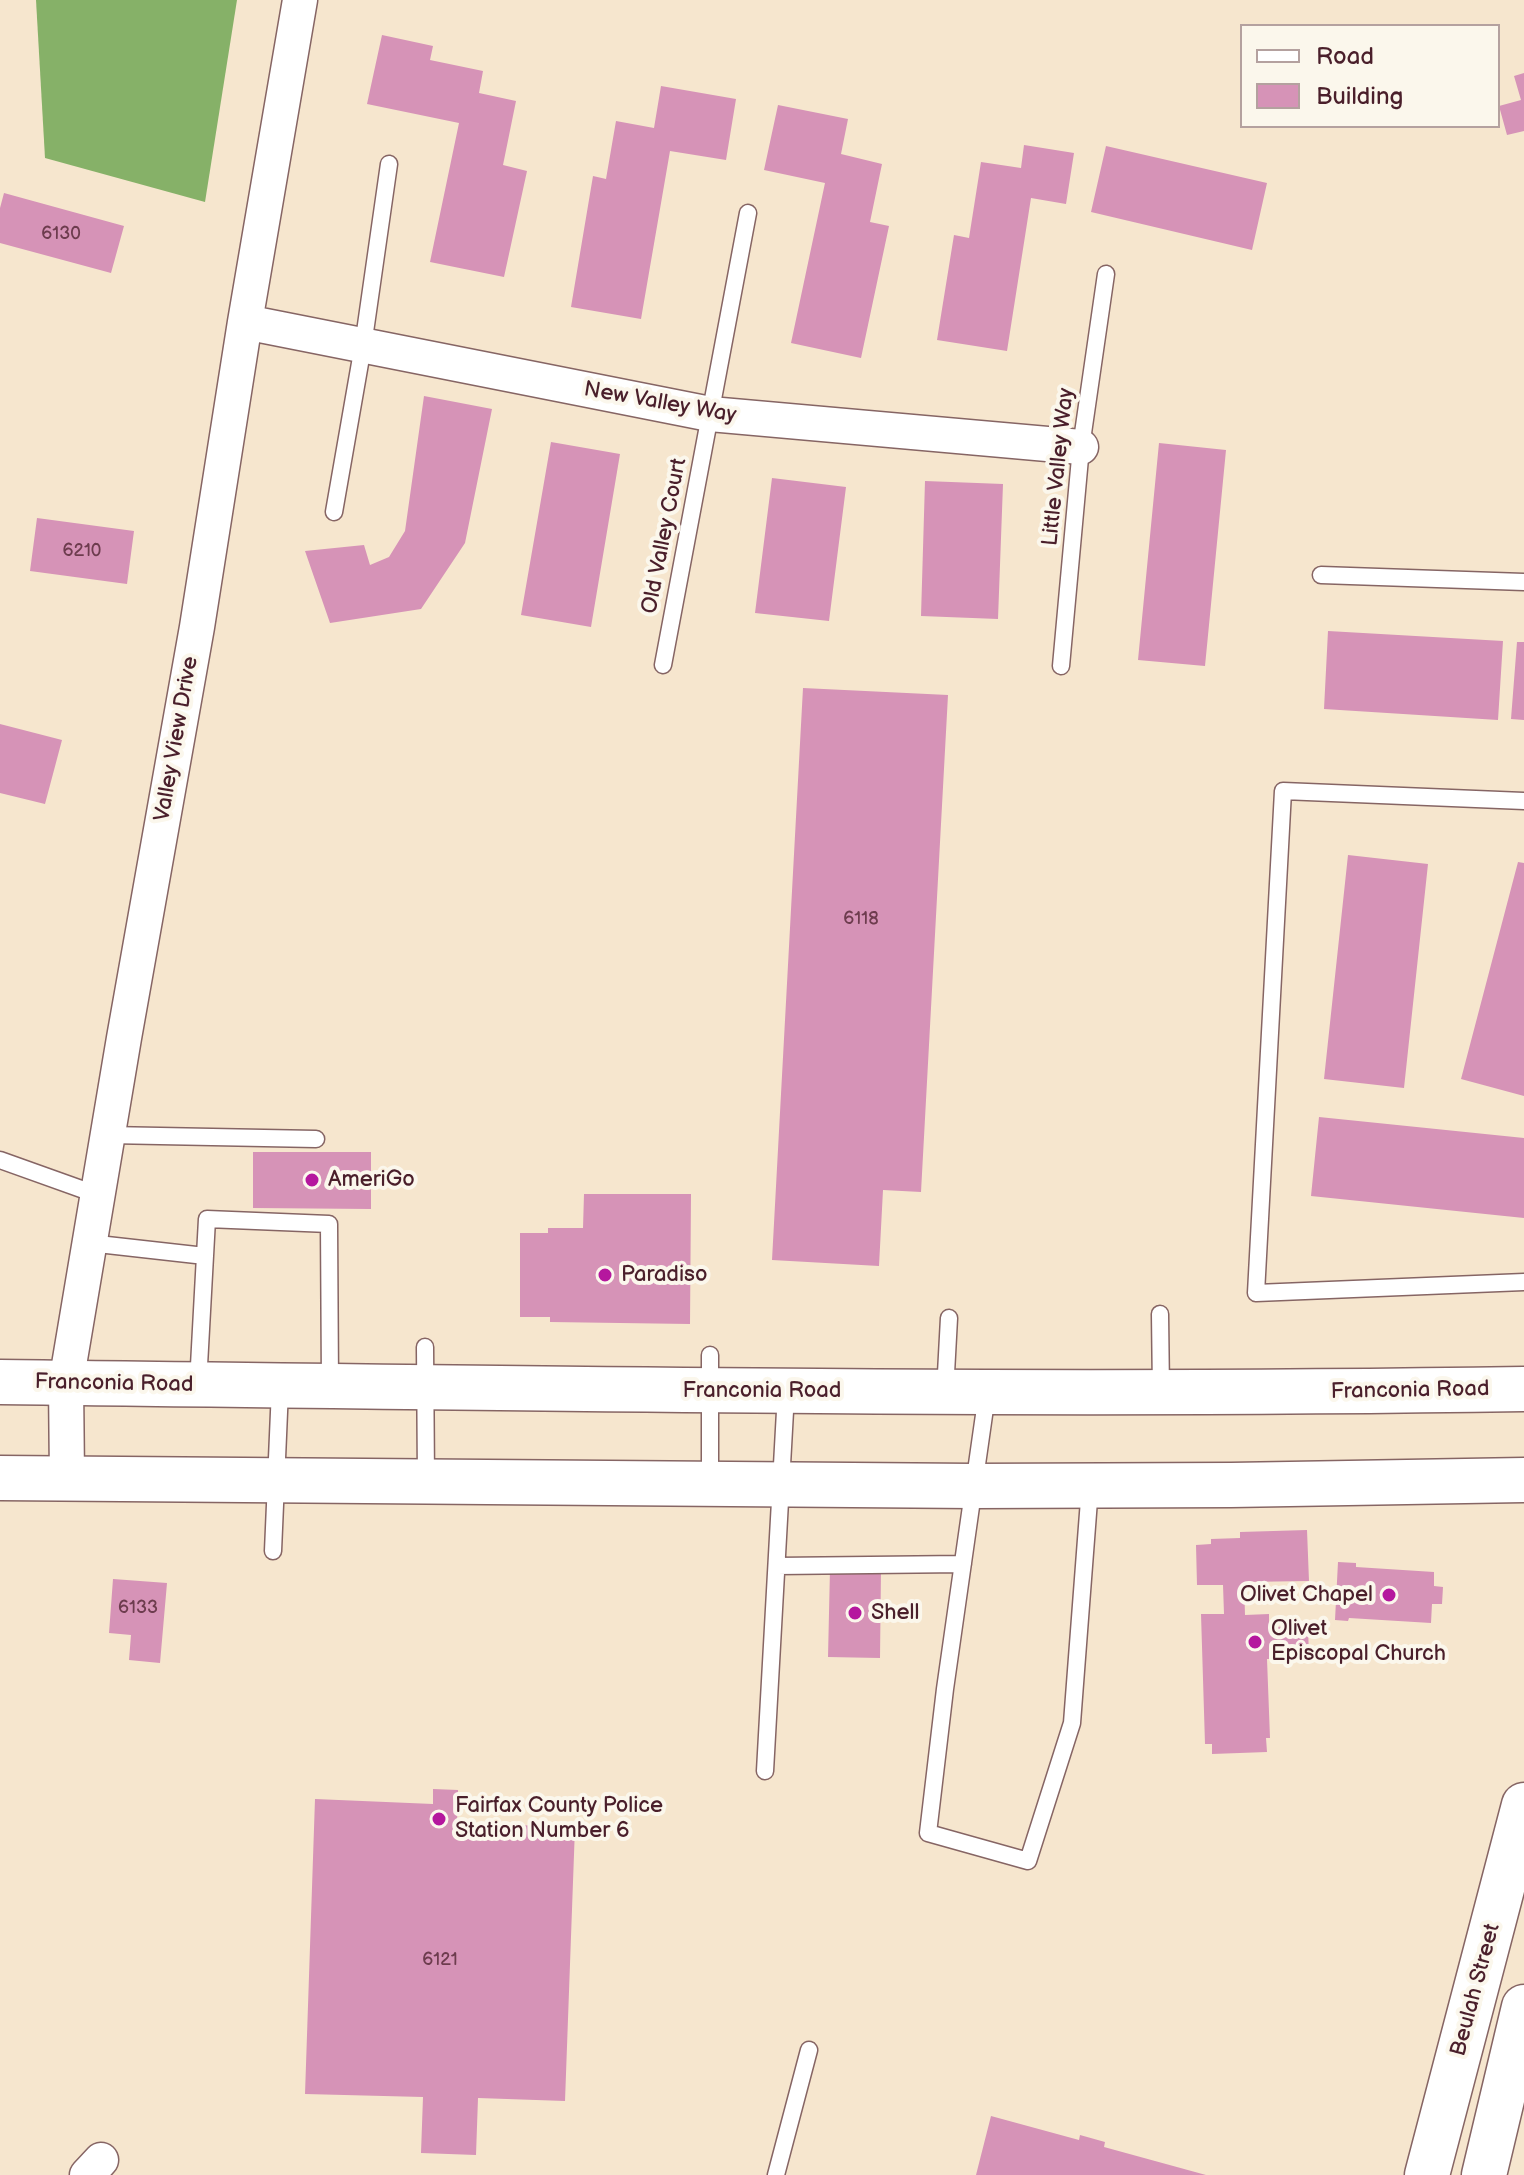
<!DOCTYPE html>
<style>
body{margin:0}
#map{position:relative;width:1524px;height:2175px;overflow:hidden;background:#f6e6ce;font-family:"Balsamiq Sans",sans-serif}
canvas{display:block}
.legend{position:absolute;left:1240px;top:24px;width:260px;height:104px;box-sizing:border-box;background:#fbf7ec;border:2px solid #b4a19f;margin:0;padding:10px 14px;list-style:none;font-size:24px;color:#4a1f2b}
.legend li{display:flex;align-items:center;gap:16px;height:40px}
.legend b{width:40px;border:2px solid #b4a19f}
</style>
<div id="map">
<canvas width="1524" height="2175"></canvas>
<ul class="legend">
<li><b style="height:10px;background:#fff"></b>Road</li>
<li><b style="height:22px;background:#d693b7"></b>Building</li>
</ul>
</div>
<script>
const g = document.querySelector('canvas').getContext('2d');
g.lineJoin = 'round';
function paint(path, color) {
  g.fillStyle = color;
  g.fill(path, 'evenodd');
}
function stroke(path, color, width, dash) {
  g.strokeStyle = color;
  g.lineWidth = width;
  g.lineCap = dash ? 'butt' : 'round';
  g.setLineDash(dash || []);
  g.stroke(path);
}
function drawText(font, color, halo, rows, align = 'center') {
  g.font = font + ' "Balsamiq Sans",sans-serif';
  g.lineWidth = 8;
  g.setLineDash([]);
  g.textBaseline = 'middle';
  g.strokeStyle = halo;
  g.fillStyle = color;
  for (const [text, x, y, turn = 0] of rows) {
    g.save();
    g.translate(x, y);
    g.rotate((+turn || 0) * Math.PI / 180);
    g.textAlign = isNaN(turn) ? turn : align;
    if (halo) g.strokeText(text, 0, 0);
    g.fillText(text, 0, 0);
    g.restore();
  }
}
paint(new Path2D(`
 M36 0H237L205 202 45 158Z`), '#86b168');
paint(new Path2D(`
 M382 35 433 46 430 60 483 71 479 93 516 101 503 165 527 171 504 277 430 262 459 123 367 104Z
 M1524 73V131L1507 135 1499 106 1521 100 1514 76Z
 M661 86 736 99 726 160 670 151 641 319 571 307 593 176 606 179 616 121 654 128Z
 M778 105 848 119 841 154 882 164 870 222 889 226 861 358 791 343 825 183 764 170Z
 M1024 145 1074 153 1066 204 1031 198 1007 351 937 340 954 235 969 238 981 162 1021 168Z
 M1106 146 1267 183 1252 250 1091 212Z
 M4 193 124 226 111 273 0 243V208Z
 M424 396 492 409 465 543 421 609 330 623 305 551 364 545 370 565 389 557 405 531Z
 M551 442 620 454 591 627 521 615Z
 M1159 443 1226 450 1205 666 1138 660Z
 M772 478 846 487 829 621 755 613Z
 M925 481 1003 484 998 619 921 616Z
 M37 518 134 531 127 584 30 571Z
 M1328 631 1503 641 1498 720 1324 709Z
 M1517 642H1524V720L1511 719Z
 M803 688 948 695 921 1192 883 1190 879 1266 772 1260Z
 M0 724 62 740 45 804 0 793Z
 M1348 855 1428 864 1404 1088 1324 1079Z
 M1518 862 1524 863V1096L1461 1079Z
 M1319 1117 1524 1138V1218L1311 1196Z
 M253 1152H371V1209L253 1208Z
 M584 1194H691L690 1324 550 1322V1317H520V1233H548V1228H583Z
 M1307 1530 1309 1581 1244 1582 1245 1615 1269 1614V1627L1308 1626 1309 1658H1294L1295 1662 1278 1663V1659H1267L1270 1738H1266L1267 1752 1212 1754V1744H1205L1201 1614H1224L1223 1585H1197L1196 1545 1211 1544V1539L1240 1538V1532Z
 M1338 1562 1356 1563V1567L1434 1572V1586L1443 1587 1442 1604H1432L1431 1623 1349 1618 1348 1621 1335 1620Z
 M830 1569H881L880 1658 828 1657Z
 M113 1579 167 1583 160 1663 129 1660 131 1635 109 1633Z
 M433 1789 458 1790 457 1823 575 1827 565 2101 478 2098 476 2155 421 2153 423 2097 305 2094 315 1799 433 1804Z
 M991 2116 1079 2140 1080 2135 1105 2142 1104 2147 1206 2175H976Z`), '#d693b7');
const service = new Path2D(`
 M334 512 363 346 389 164
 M1321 575 1524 582
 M663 665 748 213
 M1061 666 1081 447 1106 274
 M1524 801 1283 791 1256 1293 1524 1282
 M108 1135 316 1139
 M0 1160 98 1195
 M89 1243 205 1256
 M1160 1314 1161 1392
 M425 1347 426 1481
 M198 1384 207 1219 329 1224 330 1385
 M945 1392 949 1318
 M987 1394 945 1689 928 1833 1028 1861 1072 1723 1090 1487
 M710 1483V1355
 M273 1551 280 1389
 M777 1566 963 1564
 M765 1771 786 1393
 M776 2175 809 2050`);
const minor = new Path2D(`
 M245 322 710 414 1081 447
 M67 1478 66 1383 124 1038 197 627 245 322 300 0
 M87 2175 101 2160`);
const secondary = new Path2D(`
 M1427 2175 1524 1805
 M1484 2175 1524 2007`);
const primary = new Path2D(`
 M0 1382C508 1388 1016 1397 1524 1389
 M0 1478 974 1486 1231 1485 1524 1480`);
stroke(service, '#866564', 19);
stroke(minor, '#866564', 37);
stroke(secondary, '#866564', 47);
stroke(primary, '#866564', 47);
stroke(service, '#fff', 16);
stroke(minor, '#fff', 34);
stroke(secondary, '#fff', 44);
stroke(primary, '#fff', 44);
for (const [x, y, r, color] of [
 [312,1180,8,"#b5179e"],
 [605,1275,8,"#b5179e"],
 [1389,1595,8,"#b5179e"],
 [855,1613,8,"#b5179e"],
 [1255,1642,8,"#b5179e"],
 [439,1819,8,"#b5179e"]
]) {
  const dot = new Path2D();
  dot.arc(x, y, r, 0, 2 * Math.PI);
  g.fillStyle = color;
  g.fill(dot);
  stroke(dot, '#fbf7ec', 3);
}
drawText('18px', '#6d3c4e', null, [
 ["6130",61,234],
 ["6210",82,551],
 ["6118",861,919],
 ["6133",138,1608],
 ["6121",440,1960]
]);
drawText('22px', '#4a1f2b', '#fbf7ec', [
 ["New Valley Way",660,403,10],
 ["Little Valley Way",1059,467,-84],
 ["Old Valley Court",665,536,-79],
 ["Valley View Drive",177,739,-80],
 ["Franconia Road",114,1384,1],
 ["Franconia Road",762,1391],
 ["Franconia Road",1410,1391,-1],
 ["Beulah Street",1476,1990,-75]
]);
drawText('22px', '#4a1f2b', '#fbf7ec', [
 ["AmeriGo",328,1180],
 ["Paradiso",621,1275],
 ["Olivet Chapel",1373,1595,"right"],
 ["Shell",871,1613],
 ["Olivet",1271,1629],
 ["Episcopal Church",1271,1654],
 ["Fairfax County Police",455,1806],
 ["Station Number 6",455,1831]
], 'left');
</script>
